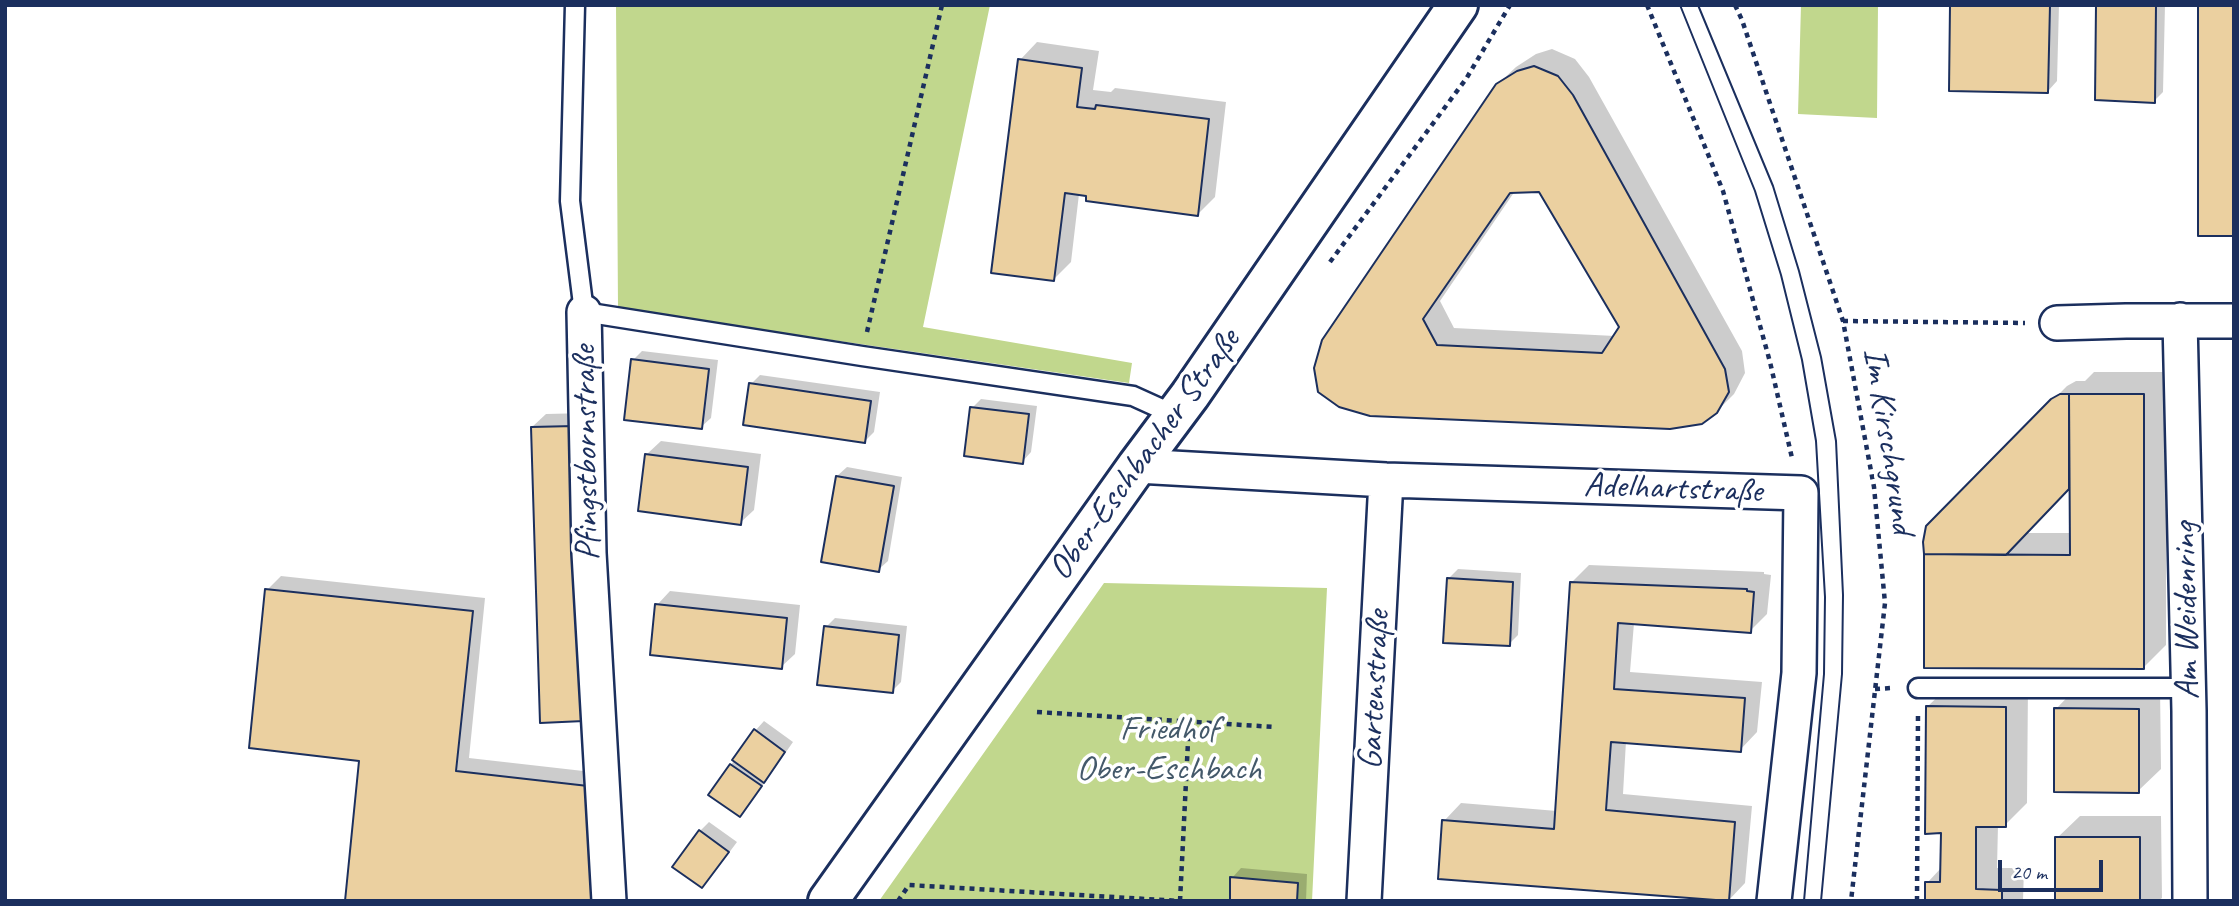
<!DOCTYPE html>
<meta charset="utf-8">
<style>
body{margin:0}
#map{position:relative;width:2239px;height:906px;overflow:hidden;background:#fff;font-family:Caveat,sans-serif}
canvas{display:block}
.frame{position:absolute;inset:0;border:7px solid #1b2f5e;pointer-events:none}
.scale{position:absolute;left:1998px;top:860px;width:105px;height:32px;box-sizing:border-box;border:4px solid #1b2f5e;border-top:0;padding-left:9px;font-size:21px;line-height:24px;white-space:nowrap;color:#1b2f5e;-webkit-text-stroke:5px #fff;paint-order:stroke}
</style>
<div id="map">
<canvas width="2239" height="906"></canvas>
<div class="frame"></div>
<div class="scale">20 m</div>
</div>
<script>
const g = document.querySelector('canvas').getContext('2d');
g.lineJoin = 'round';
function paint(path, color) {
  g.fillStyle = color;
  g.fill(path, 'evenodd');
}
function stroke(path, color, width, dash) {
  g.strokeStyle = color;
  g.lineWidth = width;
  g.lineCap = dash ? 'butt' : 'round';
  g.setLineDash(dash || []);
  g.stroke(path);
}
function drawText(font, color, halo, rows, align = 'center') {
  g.font = font + ' Caveat,sans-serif';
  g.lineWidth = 7;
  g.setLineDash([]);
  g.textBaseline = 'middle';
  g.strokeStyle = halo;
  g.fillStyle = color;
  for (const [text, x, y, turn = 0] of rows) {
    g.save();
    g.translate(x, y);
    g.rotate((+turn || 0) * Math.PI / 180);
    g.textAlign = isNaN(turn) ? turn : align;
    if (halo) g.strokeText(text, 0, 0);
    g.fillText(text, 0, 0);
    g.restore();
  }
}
paint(new Path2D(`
 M616 5H990L923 327 1132 363 1129 383 618 309Z
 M1801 5H1878L1877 118 1798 114Z
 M1104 583 1327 588 1312 901H879Z`), '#c1d78d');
paint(new Path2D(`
 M1951 5H2059L2057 81 2048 91Z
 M2098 5H2165L2163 92 2154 101Z
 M1037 42 1099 51 1093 90 1111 92 1115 88 1226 102 1215 197 1198 214 1079 194 1071 262 1054 279 1020 60Z
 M1552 49 1575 59 1589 77 1742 351 1745 373 1734 394 1716 412 1371 415 1497 85 1516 67 1536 54ZM1540 190 1621 327 1615 336 1454 328 1440 301 1515 191Z
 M642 351 718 360 711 418 701 427 633 360Z
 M2094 372H2166V645L2144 667 1927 527 2067 386 2076 381H2085ZM2071 485V533H2025Z
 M760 375 880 392 874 432 865 441 751 384Z
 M981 399 1037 406 1031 452 1022 462 972 408Z
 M587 413 583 719 532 427 546 414Z
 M661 441 761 454 754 510 740 523 647 454Z
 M847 467 902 477 888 561 878 570 837 476Z
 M1589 565 1764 572V574L1771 575 1767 614 1750 631 1634 623 1630 672 1762 682 1757 732 1740 750 1626 741 1623 794 1752 806 1745 883 1728 901 1444 821 1461 803 1557 811 1571 583Z
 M1458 569 1521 573 1518 635 1509 644 1449 578Z
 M281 576 485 598 469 758 601 773 606 901 361 759 267 590Z
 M670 591 800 605 795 654 781 667 657 605Z
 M835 618 907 626 901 682 892 691 826 627Z
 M1950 685H2028L2027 803 2005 825H1998L1997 868H2024L2023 901H1927V883L1942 867 1943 832 1927 707Z
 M2078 686 2160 687 2161 769 2138 791 2056 709Z
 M764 721 793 742 749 805 740 815 731 765 755 731Z
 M2080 816H2161L2162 898 2158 901H2057V838Z
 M709 822 737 842 711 877 702 886 700 831Z
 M1241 868 1307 874 1306 901H1232V878Z`), '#0003');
const building = new Path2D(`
 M1950 5H2050L2048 93 1949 91Z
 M2096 5H2156L2155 103 2095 100Z
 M2198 5H2234V236H2198Z
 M1018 59 1082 68 1077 107 1095 109 1096 105 1209 119 1198 216 1086 201V196L1065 193 1054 281 991 273Z
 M1534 66 1558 76 1573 95 1725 369 1729 392 1717 413 1702 424 1670 429 1370 416 1339 407 1318 392 1314 368 1322 340 1496 84 1517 71ZM1539 192 1619 327 1602 353 1437 345 1423 319 1510 193Z
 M631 359 709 369 702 429 624 420Z
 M749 383 871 401 865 443 743 425Z
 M2060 394H2069V489L2006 555 1924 554 1923 542 1926 526 2051 399Z
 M2069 394H2144V669L1924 668V554L2070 555Z
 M970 407 1029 414 1023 464 964 456Z
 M574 426 584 721 540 723 531 427Z
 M645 454 748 467 741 525 638 511Z
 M836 476 894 486 879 572 821 562Z
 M1447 578 1513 582 1510 646 1443 643Z
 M1570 582 1747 589V591L1754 592 1751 633 1618 623 1614 689 1745 698 1741 752 1611 742 1606 810 1735 822 1729 901 1438 879 1442 820 1554 829Z
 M265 589 473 611 456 771 588 786 593 901H345L359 761 249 748Z
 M655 604 787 618 782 669 650 655Z
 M824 626 899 635 893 693 817 685Z
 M1926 706 2006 707V827H1976V889L2002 890V901H1925V882H1940L1941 833 1925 834Z
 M2054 708 2139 709V793L2054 792Z
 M754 729 785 752 764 783 732 760Z
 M730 764 762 786 740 817 708 795Z
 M699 830 729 852 702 888 672 867Z
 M2055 837H2140V901H2055Z
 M1230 877 1298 883 1297 901H1230Z`);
paint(building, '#ebd0a0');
stroke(building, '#1b2f5e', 2);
const service = new Path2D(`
 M575 5 570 201 584 312 862 356 1133 396 1175 415
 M1918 688H2189`);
const minor = new Path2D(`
 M584 312 589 553 609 901
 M2180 320 2189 711 2190 901
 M2057 323 2126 321H2234
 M1137 466 1386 480 1801 493 1799 673 1774 901
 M1364 901 1386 480`);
const tertiary = new Path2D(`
 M828 901 1137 466 1190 395 1458 5`);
stroke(service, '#1b2f5e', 23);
stroke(minor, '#1b2f5e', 38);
stroke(tertiary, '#1b2f5e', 44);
stroke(new Path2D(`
 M1647 5 1723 191 1770 362 1792 458
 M1735 5 1742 20 1843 321 1874 487 1885 603 1851 901
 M1330 262 1466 79 1510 5
 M1843 321 2025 323
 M867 332 942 5
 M1875 689 1892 688
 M1037 712 1275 727
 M898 901 909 885 1180 901
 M1180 901 1189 722
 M1917 901 1918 713`), '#1b2f5e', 4.5, [5, 5]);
stroke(service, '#fff', 18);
stroke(minor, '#fff', 33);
stroke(tertiary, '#fff', 38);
stroke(new Path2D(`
 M1680 5 1755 191 1781 275 1802 360 1816 441 1825 597 1824 674 1804 901
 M1698 5 1773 186 1799 271 1821 357 1836 441 1843 595 1842 674 1821 901`), '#1b2f5e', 2);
drawText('35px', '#1b2f5e', '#fff', [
 ["Im Kirschgrund",1888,441,81],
 ["Pfingstbornstraße",587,453,-91],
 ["Ober-Eschbacher Straße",1145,455,-54],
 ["Adelhartstraße",1673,489,2],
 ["Am Weidenring",2187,611,-91],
 ["Gartenstraße",1375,690,-87]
]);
drawText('35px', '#44596a', '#fff', [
 ["Friedhof",1169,730],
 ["Ober-Eschbach",1169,770]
]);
</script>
